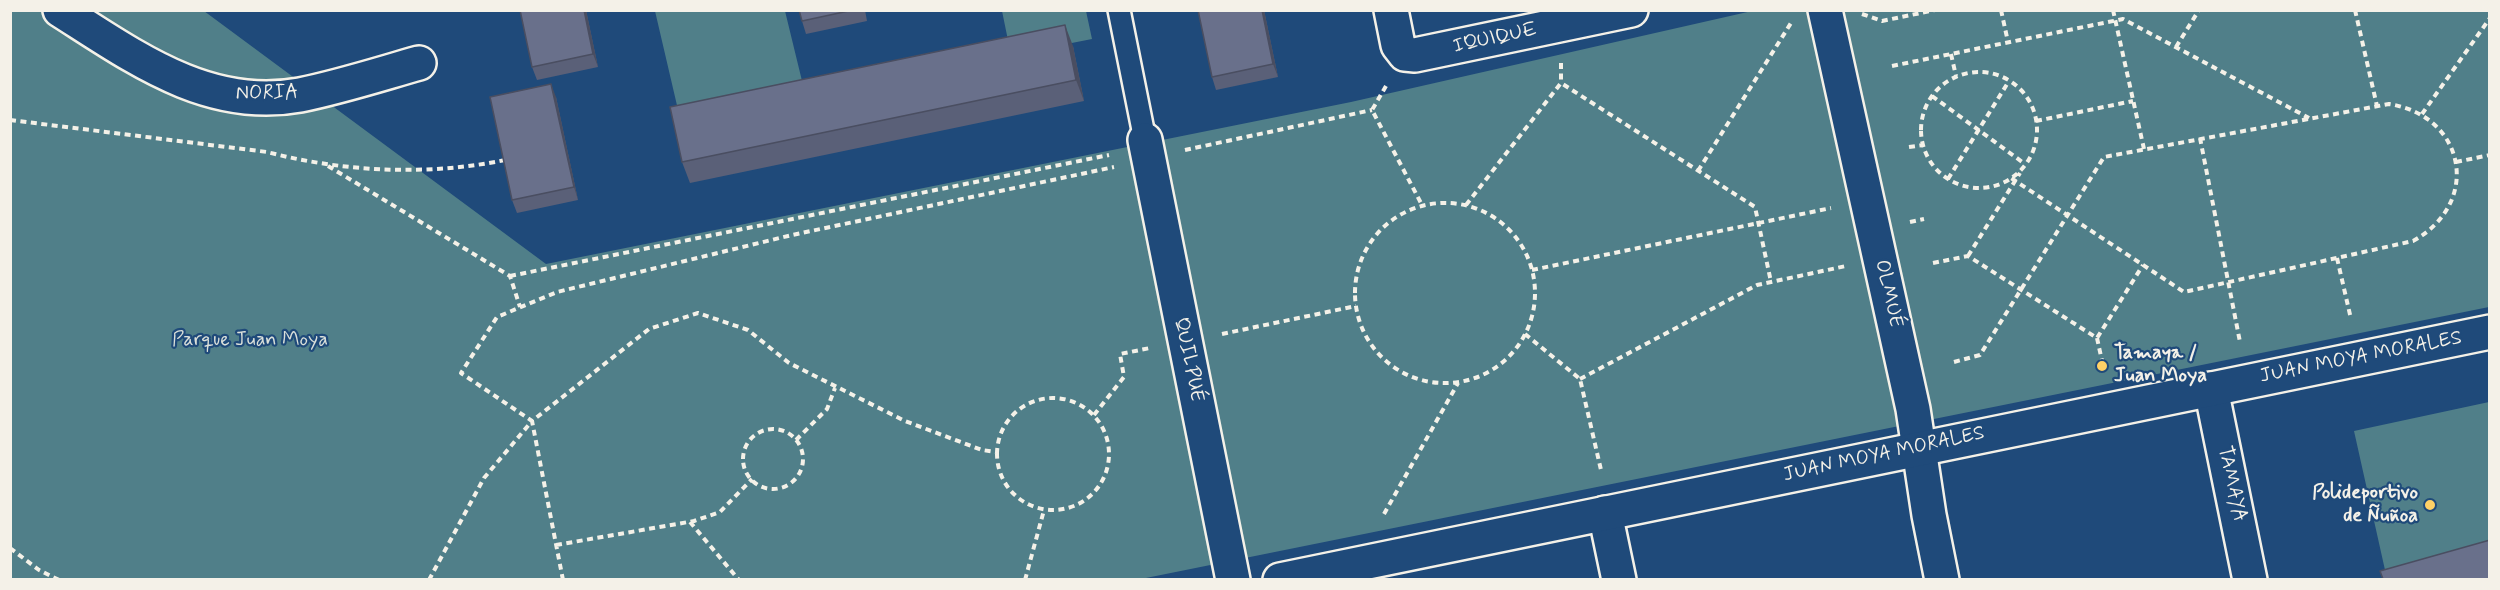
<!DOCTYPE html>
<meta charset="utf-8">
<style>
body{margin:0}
#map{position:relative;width:2500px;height:590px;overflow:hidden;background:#1f4a7a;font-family:Mynerve,sans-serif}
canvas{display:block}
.frame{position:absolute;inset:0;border:12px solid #f4f1e8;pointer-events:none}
</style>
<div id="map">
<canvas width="2500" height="590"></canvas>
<div class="frame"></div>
</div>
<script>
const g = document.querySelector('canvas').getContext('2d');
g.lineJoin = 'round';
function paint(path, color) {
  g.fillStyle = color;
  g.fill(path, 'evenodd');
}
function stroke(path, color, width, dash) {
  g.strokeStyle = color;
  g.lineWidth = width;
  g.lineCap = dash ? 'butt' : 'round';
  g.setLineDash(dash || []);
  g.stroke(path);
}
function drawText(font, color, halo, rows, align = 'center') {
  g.font = font + ' Mynerve,sans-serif';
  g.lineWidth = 4.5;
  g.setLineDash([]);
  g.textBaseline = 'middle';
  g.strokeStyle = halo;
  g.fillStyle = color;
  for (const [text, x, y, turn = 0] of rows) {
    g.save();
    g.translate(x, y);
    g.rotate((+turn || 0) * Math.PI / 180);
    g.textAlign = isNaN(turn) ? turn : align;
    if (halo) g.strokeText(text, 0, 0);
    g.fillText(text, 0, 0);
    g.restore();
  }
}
paint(new Path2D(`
 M10 11H204L546 264 1351 102 1752 11H2489V307L1141 579H11Z
 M655 11H785L803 85 679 114Z
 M1002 11H1086L1092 39 1011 55Z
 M2489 402V579H2387L2354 431Z`), '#507f89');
const service = new Path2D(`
 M1119 10 1145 140`);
const minor = new Path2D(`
 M60 10C134 57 208 112 300 95 340 87 380 74 419 63
 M1391 10 1398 45 1405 54 1415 55 1631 10
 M1825 10 1913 409 1929 515 1942 580
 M1145 140 1233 580
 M2211 389 2250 580
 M1605 513 1619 580`);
const tertiary = new Path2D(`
 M1280 580 2490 332`);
stroke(service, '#f4f1e8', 26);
stroke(minor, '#f4f1e8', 38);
stroke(tertiary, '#f4f1e8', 38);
stroke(new Path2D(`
 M2001 10 2008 42
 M2113 10 2144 149
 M2355 10 2377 106
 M1862 14 1882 21 1935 10
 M2176 47 2199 10
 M1951 54 1956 76
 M1561 63V83
 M1892 66 2123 19 2309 118
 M1921 130a58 58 0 1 1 116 0a58 58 0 1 1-116 0Z
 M1386 86 1372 110 1422 205
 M1932 96 2025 164
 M2422 114 2490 18
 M10 120 267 152C344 172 427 176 505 160
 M2036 121 2133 101
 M2200 138 2240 342
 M1909 147 1923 145
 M1185 150 1372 110
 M2456 162 2490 155
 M328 166 510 276 520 307
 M1698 171 1791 23
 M1948 179 2009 81
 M1355 293a90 90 0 1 1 180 0a90 90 0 1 1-180 0Z
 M1466 205 1561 83 1755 207 1771 282
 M1910 222 1924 219
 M1968 256 2020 173
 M2337 258 2351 319
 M1933 263 1968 256 2097 338 2143 265
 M1532 270 1831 208
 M510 276 1109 155
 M1222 334 1356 306
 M1525 334 1580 379 1601 470
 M2097 338 2104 370
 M1954 362 1980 355 2104 157 2389 104C2466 116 2482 203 2413 241L2184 292 2011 178
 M1580 379 1757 285 1846 266
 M997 454a56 56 0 1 1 112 0a56 56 0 1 1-112 0Z
 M1094 415 1124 377 1120 354 1150 348
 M743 459a30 30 0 1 1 60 0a30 30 0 1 1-60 0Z
 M796 440 827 409 835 388
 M1384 514 1458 383
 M690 522 739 580
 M556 545 694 521 720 512 752 479
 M10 548 39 570 59 580
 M429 580 484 478 532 421 461 373 497 317 557 292 792 235 1114 167
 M563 580 532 421 649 329 698 313 748 330 789 363 905 421 982 450 996 452
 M1025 580 1044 510`), '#f4f1e8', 4, [6, 4.5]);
stroke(service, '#1f4a7a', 21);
stroke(minor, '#1f4a7a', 33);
stroke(tertiary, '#1f4a7a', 33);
paint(new Path2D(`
 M520 10H586L598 67 537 80 532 67Z
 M799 10H865L867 21 806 34 802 21Z
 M1198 10H1264L1278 77 1216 90 1212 77Z
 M1073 46 1084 101 690 183 682 162Z
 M556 97 578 200 517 213 512 200Z`), '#5a6078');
paint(new Path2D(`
 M584 10H586L598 67 593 54Z
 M1262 10H1264L1278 77 1273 64Z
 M1065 25 1073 46 1084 101 1076 80Z
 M551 84 556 97 578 200 574 187Z`), '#4a4e61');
const building = new Path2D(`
 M520 10H584L593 54 532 67Z
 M799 10H853L802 21Z
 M1198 10H1262L1273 64 1212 77Z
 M1065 25 1076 80 682 162 670 107Z
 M551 84 574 187 512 200 490 97Z
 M2490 540V579H2383L2380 571Z`);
paint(building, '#69708b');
stroke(building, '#4a4e61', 1.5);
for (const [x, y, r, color] of [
 [2102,366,6,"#ffd166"],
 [2430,505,6,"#ffd166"]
]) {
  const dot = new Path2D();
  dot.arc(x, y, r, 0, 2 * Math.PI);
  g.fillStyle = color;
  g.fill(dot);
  stroke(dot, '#1f4a7a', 2);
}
drawText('20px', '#f4f1e8', '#1f4a7a', [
 ["IQUIQUE",1495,39,-12],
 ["NORIA",267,94,-1],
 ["OLMUÉ",1888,294,77],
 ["JUAN MOYA MORALES",2361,358,-11],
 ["QUILPUÉ",1188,360,78],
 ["JUAN MOYA MORALES",1884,455,-12],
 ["TAMAYA",2231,484,78]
]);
drawText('20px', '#dbe0da', '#1f4a7a', [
 ["Parque Juan Moya",250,341]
]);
drawText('bold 20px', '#f4f1e8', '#1f4a7a', [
 ["Tamaya /",2114,354],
 ["Juan Moya",2114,377],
 ["Polideportivo",2418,494,"right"],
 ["de Ñuñoa",2418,517,"right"]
], 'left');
</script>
